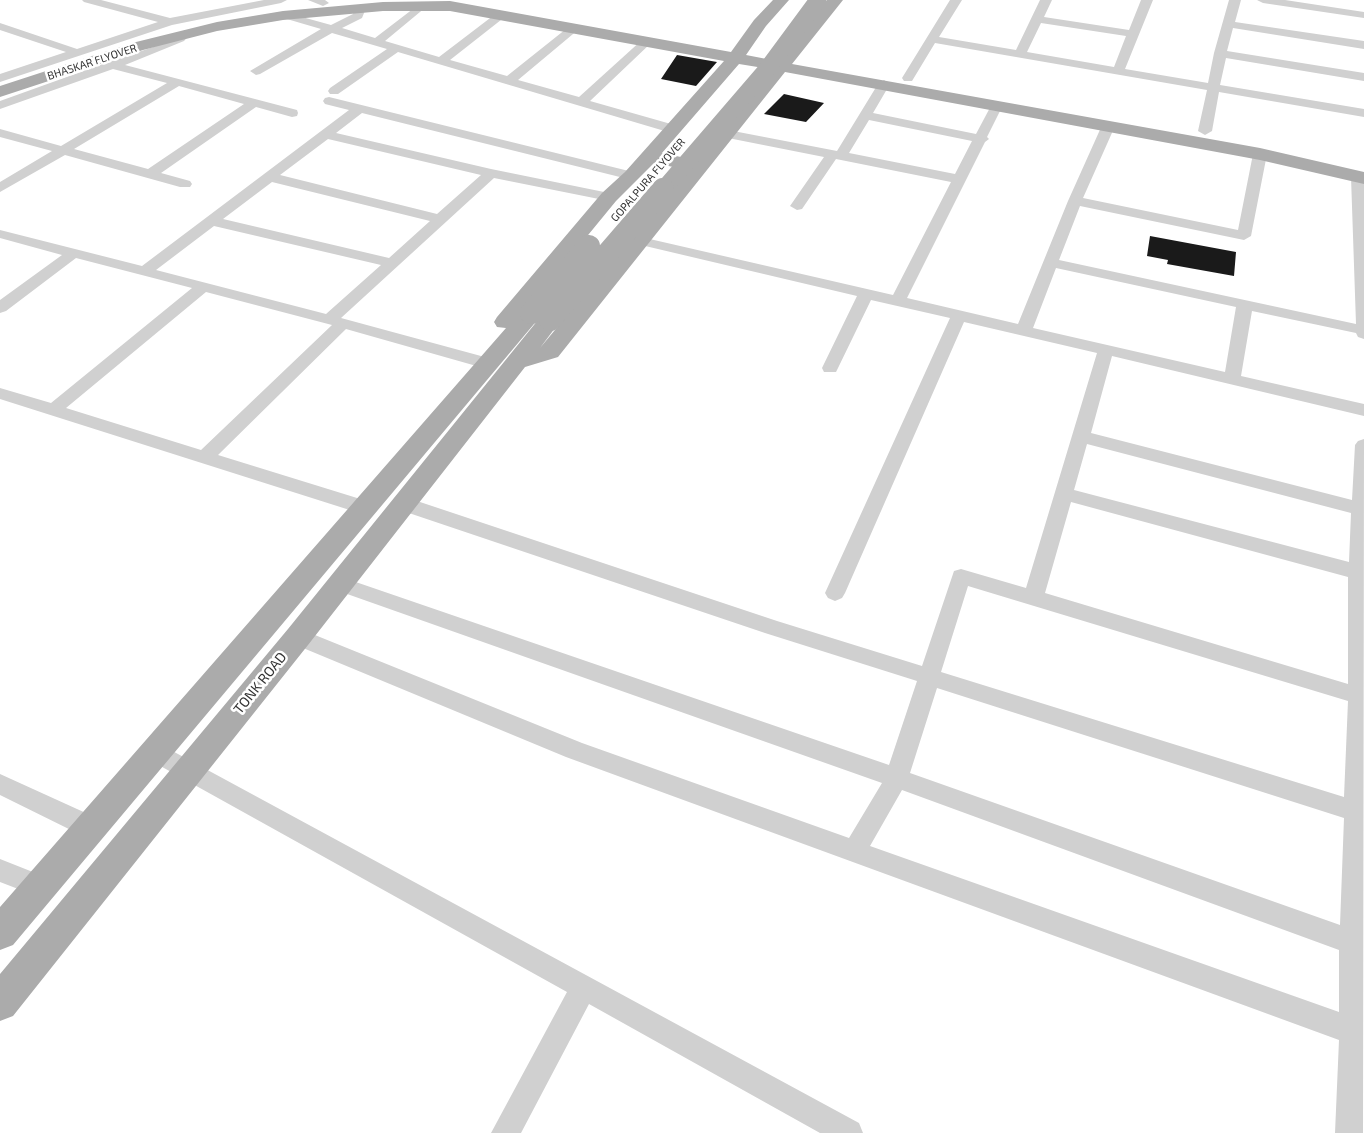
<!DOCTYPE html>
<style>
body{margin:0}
canvas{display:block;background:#fff}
</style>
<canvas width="1364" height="1133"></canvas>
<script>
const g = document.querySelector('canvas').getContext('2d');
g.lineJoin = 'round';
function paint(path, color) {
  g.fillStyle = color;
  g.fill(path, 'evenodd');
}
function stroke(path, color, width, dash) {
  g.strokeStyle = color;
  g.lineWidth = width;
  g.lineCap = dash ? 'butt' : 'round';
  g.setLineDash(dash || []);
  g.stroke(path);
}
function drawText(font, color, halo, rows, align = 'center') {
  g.font = font + ' "Exo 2",sans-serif';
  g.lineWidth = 5;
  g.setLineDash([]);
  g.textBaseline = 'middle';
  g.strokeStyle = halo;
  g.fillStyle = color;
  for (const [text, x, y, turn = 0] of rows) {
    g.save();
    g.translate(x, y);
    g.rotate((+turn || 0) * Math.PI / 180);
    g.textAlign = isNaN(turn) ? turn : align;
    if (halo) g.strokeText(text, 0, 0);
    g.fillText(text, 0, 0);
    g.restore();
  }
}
paint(new Path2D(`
 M677 55 717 62 696 86 661 79Z
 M784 94 824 103 806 122 764 114Z
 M1150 236 1236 252 1234 276 1167 264 1168 260 1147 256Z`), '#1a1a1a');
paint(new Path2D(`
 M82 0H101L170 18 264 0H287L281 3 172 25 0 82V74L66 52 0 30V23L77 49 158 22 84 2Z
 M308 0H325L329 3 323 6Z
 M950 0H962L939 37 1016 50 1040 0H1052L1044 17 1129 30 1141 0H1153L1125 69 1208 83 1214 53 1229 0H1241L1235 22 1364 41V49L1233 28 1227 51 1364 73V81L1226 58 1220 85 1364 109V117L1219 92 1212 131 1205 135 1198 131 1207 90 935 43 912 81H904L902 78ZM1041 23 1126 36 1114 67 1027 52Z
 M1257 0H1285L1364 12V18L1263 3Z
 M422 2 428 5 426 7 385 41 439 57 498 12H506V16L450 60 507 76 571 25H579V29L518 80 579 97 643 39H651V43L590 101 678 126 680 129 673 133 668 132 398 52 338 94H330L328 91 330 88 387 49 332 33 260 74 256 75 250 71 321 29 280 17V13L284 12 331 25 353 14 356 6H364L366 8 362 18 342 28 375 38Z
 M185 30 191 33 184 41 125 65 297 110 298 113 297 116 292 117 256 107 161 173 190 181 192 184 190 187H180L65 155 0 192V182L52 151 0 137V129L61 146 167 83 113 69 0 109V101L103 64 105 61H112L159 45ZM179 86 244 104 148 169 74 149Z
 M884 80 890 84 873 113 976 134 993 102 997 101 1003 105 987 137 989 139 985 142 907 298 1018 324 1068 201 1103 123H1113L1115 126 1083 198 1238 230 1253 154 1255 151H1265L1267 154 1251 236 1244 240 1080 206 1059 260 1356 324 1351 177 1358 173 1364 176V339L1358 337 1356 333 1252 311 1241 376 1364 404V416L1112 356 1091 433 1352 500 1355 445 1358 441 1364 439 1363 1133H1335L1339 1040 566 757 291 643 287 637 291 631 298 629 305 631 582 743 849 838 882 783 333 589 330 584 333 579 340 576 347 579 889 765 917 681 765 633 397 509 394 504 397 499 404 497 411 499 777 621 922 666 954 571 961 569 1026 588 1097 353 964 322 845 593 842 598 835 601 828 598 825 593 950 318 871 300 838 368 836 372H824L822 368 857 296 641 245 634 241 641 237 893 295 951 182 836 159 802 209 797 210 790 206 824 157 728 138 721 134 728 130 837 151 878 84ZM869 120 972 141 955 174 849 153ZM1056 268 1236 307 1225 372 1033 328ZM1087 444 1351 513 1349 562 1074 490ZM1071 502 1348 577V684L1045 593ZM968 586 1348 701 1344 797 941 672ZM937 688 1344 818 1340 925 910 773ZM902 790 1339 950V1012L870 846Z
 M329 97 637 173 639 176 632 180 362 113 336 133 491 169 609 193 616 197 609 201 494 178 341 318 492 359 494 363 492 367H480L346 329 218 455 370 502 373 507 370 512 363 514 356 512 0 399V388L51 403 192 288 76 258 6 311 0 313V300L62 255 0 238V230L142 266 349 110 325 104 323 101 325 98ZM328 139 481 175 437 214 280 175ZM272 182 430 221 389 258 223 219ZM214 226 381 265 326 314 156 270ZM206 292 332 325 201 450 66 408Z
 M154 741 859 1123 863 1133H820L589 1004 521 1133H491L567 992 146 758 143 751 146 744Z
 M0 774 99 819 102 827 99 835 90 838 81 835 0 795Z
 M0 859 48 878 52 886 48 894 39 897 0 882Z`), '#d0d0d0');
paint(new Path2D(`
 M773 0H789L766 26 746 55 777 61 827 0H843L792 64 1260 148 1364 172V184L1260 160 785 72 558 357 525 367 308 645 13 1016 0 1021V974L288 629 542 315 550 313 558 315 561 320 540 348 688 170 654 163 616 201 529 307 539 308 542 313 539 318 13 945 0 950V907L506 328 497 327 494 322 497 317 602 193 625 172 724 61 450 11H383L283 20 217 31 143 50 0 97V86L132 43 217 22 283 11 383 2 450 1 731 52 754 20ZM739 64 770 69 695 160 662 153Z`), '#ababab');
stroke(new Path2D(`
 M662 191 767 69 818 0`), '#ababab', 17);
stroke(new Path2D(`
 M531 313 589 246
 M550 320 663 189`), '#ababab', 22);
drawText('11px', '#333', '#fff', [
 ["BHASKAR FLYOVER",92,62,-18],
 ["GOPALPURA FLYOVER",648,180,-49]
]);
drawText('14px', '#333', '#fff', [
 ["TONK ROAD",260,683,-51]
]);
</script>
